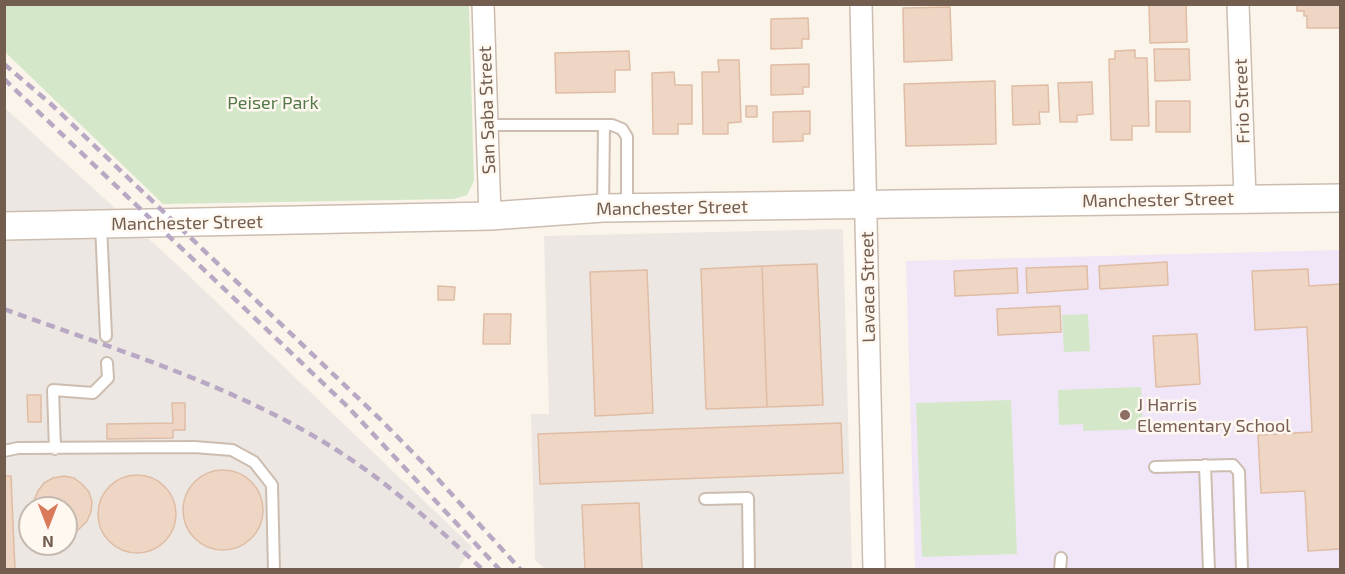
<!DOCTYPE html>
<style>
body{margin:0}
#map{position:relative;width:1345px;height:574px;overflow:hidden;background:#fbf4ea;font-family:"Exo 2",sans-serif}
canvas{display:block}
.frame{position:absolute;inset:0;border:6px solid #735d4f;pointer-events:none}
.north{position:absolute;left:18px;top:496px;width:60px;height:60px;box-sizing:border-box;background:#fef8f0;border:2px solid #c6bab0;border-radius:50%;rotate:180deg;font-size:16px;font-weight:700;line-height:24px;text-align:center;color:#735d4f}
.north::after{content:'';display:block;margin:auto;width:21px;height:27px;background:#d97a5a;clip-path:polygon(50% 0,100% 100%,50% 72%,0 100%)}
</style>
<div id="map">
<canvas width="1345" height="574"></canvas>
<div class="frame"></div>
<div class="north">N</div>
</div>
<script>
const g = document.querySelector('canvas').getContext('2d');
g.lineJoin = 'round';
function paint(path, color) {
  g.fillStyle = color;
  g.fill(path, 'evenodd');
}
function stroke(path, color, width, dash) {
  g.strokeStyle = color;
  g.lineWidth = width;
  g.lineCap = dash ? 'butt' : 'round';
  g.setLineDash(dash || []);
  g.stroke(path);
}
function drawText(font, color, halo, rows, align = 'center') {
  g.font = font + ' "Exo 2",sans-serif';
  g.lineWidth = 5;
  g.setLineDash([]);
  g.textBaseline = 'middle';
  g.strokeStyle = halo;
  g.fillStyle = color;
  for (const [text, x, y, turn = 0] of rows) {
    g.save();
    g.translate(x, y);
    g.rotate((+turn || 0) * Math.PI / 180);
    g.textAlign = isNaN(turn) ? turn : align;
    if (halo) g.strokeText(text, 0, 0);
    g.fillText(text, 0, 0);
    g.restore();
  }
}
paint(new Path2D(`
 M4 107 184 271 472 547 458 569H5ZM30 508H66V544H30Z
 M843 229 852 569H545L535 560 531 414H549L544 236Z`), '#ece7e2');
paint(new Path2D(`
 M1340 250V569H915L906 261Z`), '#f1e6f7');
paint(new Path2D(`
 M4 5H469L474 181 467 195 454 199 163 204 5 52Z
 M1088 314 1090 351 1064 352 1062 315Z
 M1141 387 1143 429 1083 431V424L1059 425 1058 390Z
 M1011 400 1017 554 922 557 916 403Z`), '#d4e8c9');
const building = new Path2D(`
 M1149 4H1186L1187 42 1150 43Z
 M1297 4H1340V28H1307V16H1304V11H1297Z
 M950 7 952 60 904 62 903 8Z
 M808 18 809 39H802V48L771 49V19Z
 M1154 49H1189L1190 80 1155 81Z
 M1135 50V58H1147L1149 126H1132V140H1111L1109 59H1115V51Z
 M629 51 630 70H615V92L556 93 555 53Z
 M718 60H739L741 122 728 123V134H703L702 72H719Z
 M809 64V87H803V94L771 95V65Z
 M674 72 675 85H692V124H678V134H653L652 73Z
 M995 81 996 144 906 146 904 84Z
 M1092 82 1093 114 1077 115V122H1060L1058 83Z
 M1048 85 1049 112H1039L1040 124 1013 125 1012 86Z
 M1156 101H1190V132H1156Z
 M746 106H757V117H746Z
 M810 111V134H803V141L773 142V112Z
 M1167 262 1168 285 1100 289 1099 266Z
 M817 264 823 405 767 407 762 266Z
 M762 266 767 407 706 409 701 269Z
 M1087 266 1088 289 1027 293 1026 268Z
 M1017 268 1018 293 955 296 954 271Z
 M1308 269 1309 286 1340 284V549L1308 551 1305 491 1261 493 1258 435 1312 432 1307 327 1255 330 1252 271Z
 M647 270 653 413 595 416 590 272Z
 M438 286 455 287 454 300H438Z
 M1060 306 1061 332 998 335 997 309Z
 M484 314H511L510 344H483Z
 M1197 334 1200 384 1156 387 1153 336Z
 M27 395H41V422H28Z
 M172 403H185V430H173V438L107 439V424L173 423Z
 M841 423 843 473 540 484 538 434Z
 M183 510a40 40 0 1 1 80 0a40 40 0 1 1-80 0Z
 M98 514a39 39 0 1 1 78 0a39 39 0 1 1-78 0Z
 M4 476H11L15 570H4Z
 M64 476 74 478 82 484 89 492 92 502 91 512 87 521 77 531 66 534V508H34V500L38 491 44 483 53 478Z
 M639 503 642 569 585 570 582 505Z`);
paint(building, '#eed5c4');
stroke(building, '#dfbda5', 1.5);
const service = new Path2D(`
 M487 125H612L622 129 627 137V208
 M603 208 604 125
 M101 225 106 336
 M55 449 53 390 93 393 108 378 107 363
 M4 451 18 448 194 447 232 450 254 462 272 485 274 570
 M1205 465 1209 570
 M1155 467 1233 465 1239 472 1242 570
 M705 499 748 498 749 570
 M1060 570 1061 558`);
const minor = new Path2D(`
 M483 4 490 216
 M861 4 874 570
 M1238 4 1245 198`);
const tertiary = new Path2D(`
 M4 226 490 216 603 208 1340 198`);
stroke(service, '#ccbdb0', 14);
stroke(minor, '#ccbdb0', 24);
stroke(tertiary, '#ccbdb0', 30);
stroke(service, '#fff', 10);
stroke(minor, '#fff', 21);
stroke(tertiary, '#fff', 27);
stroke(new Path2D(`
 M4 64 52 105 379 418 426 466 521 570
 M4 79 348 407 500 570
 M4 309C116 350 234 385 335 449 389 483 436 526 483 570`), '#b8a8c4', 4.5, [9, 6]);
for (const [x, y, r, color] of [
 [1125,415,6,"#8d6e63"]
]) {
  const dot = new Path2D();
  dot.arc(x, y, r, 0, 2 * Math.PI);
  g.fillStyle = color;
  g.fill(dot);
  stroke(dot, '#fef8f0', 2);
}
drawText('18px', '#735d4f', '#fef8f0', [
 ["Frio Street",1242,101,-92],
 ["San Saba Street",487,110,-92],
 ["Manchester Street",1158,200,-1],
 ["Manchester Street",672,208,-1],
 ["Manchester Street",187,223,-1],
 ["Lavaca Street",868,287,-91]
]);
drawText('18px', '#547848', '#fef8f0', [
 ["Peiser Park",273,103]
]);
drawText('18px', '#785e54', '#fef8f0', [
 ["J Harris",1137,405],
 ["Elementary School",1137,426]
], 'left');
</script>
